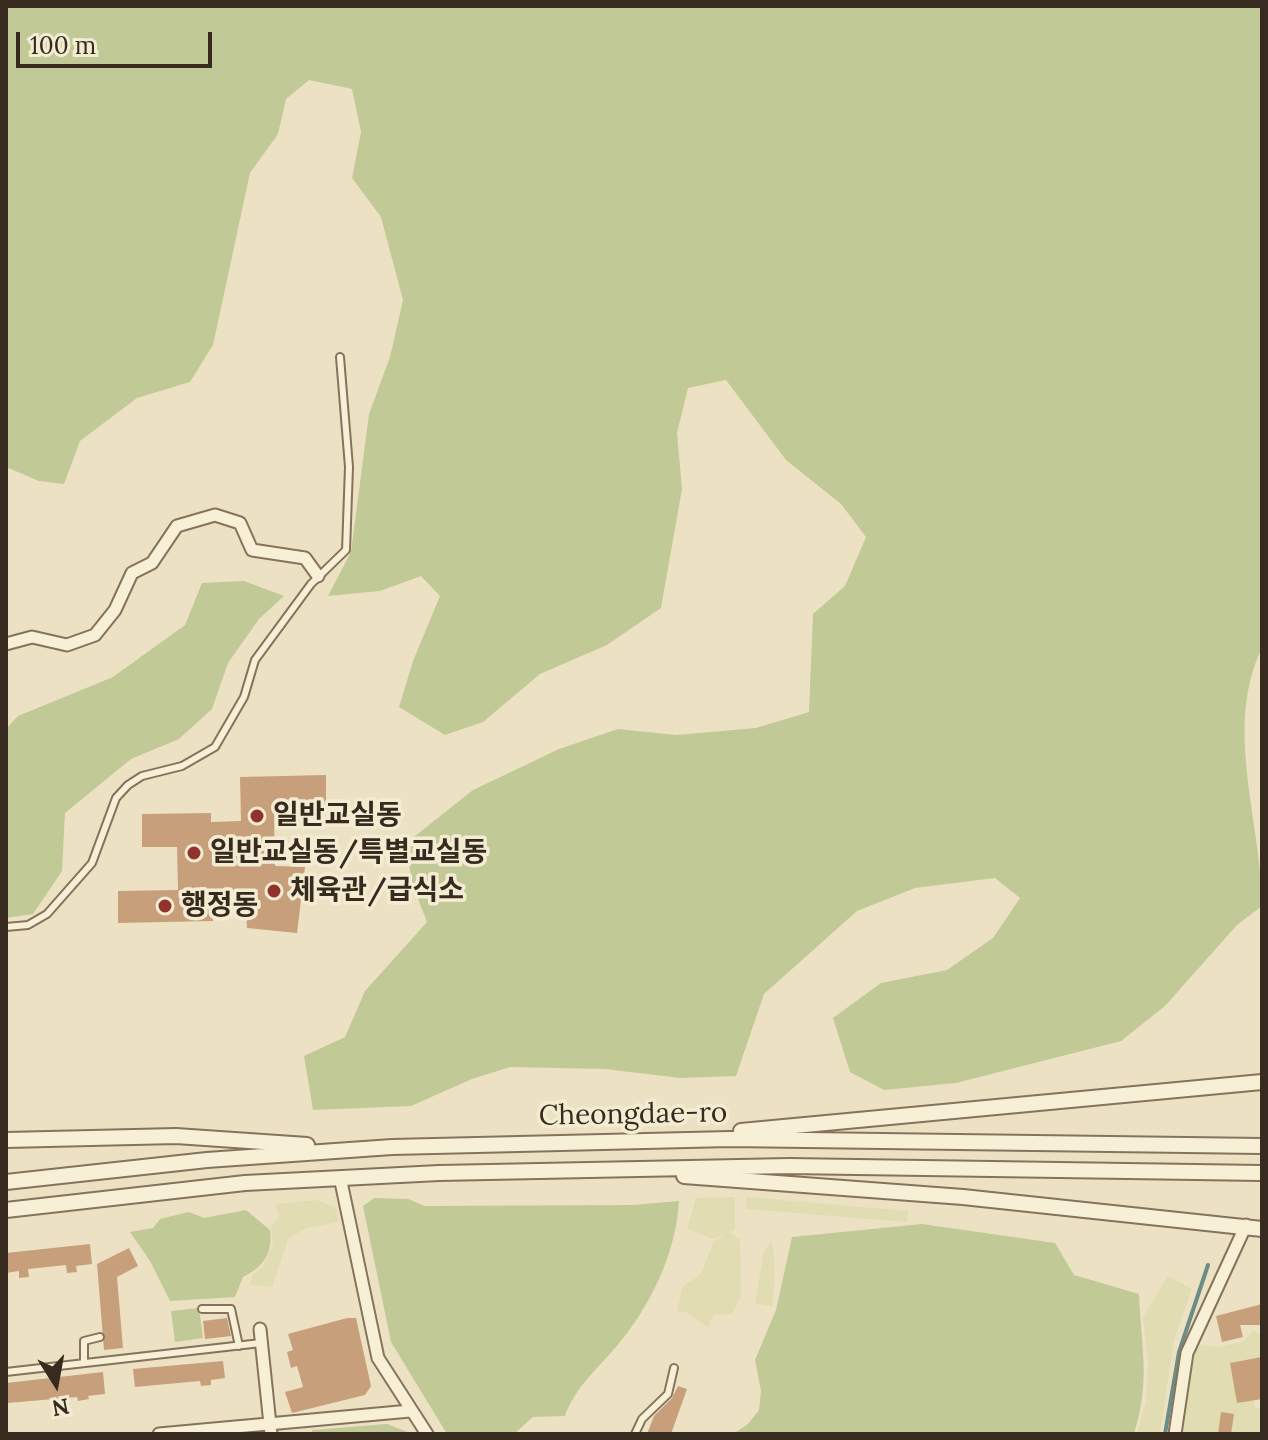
<!DOCTYPE html>
<meta charset="utf-8">
<style>
body{margin:0}
#map{position:relative;width:1268px;height:1440px;overflow:hidden;background:#ece2c3;font-family:Lora,serif}
canvas{display:block}
.frame{position:absolute;inset:0;border:8px solid #362b1e;pointer-events:none}
.north{position:absolute;left:16px;top:1344px;width:80px;height:80px;-webkit-text-stroke:6px #f4ecd2;paint-order:stroke;rotate:169deg;font-size:22px;font-weight:700;line-height:32px;text-align:center;color:#362b1e}
.north::after{content:'';display:block;margin:auto;width:28px;height:36px;background:#362b1e;clip-path:polygon(50% 0,100% 100%,50% 72%,0 100%)}
.scale{position:absolute;left:16px;top:32px;width:196px;height:36px;box-sizing:border-box;border:4px solid #362b1e;border-top:0;padding-left:10px;font-size:24px;line-height:28px;white-space:nowrap;color:#362b1e;-webkit-text-stroke:6px #f4ecd2;paint-order:stroke}
</style>
<div id="map">
<canvas width="1268" height="1440"></canvas>
<div class="frame"></div>
<div class="north">N</div>
<div class="scale">100 m</div>
</div>
<script>
const g = document.querySelector('canvas').getContext('2d');
g.lineJoin = 'round';
function paint(path, color) {
  g.fillStyle = color;
  g.fill(path, 'evenodd');
}
function stroke(path, color, width, dash) {
  g.strokeStyle = color;
  g.lineWidth = width;
  g.lineCap = dash ? 'butt' : 'round';
  g.setLineDash(dash || []);
  g.stroke(path);
}
function drawText(font, color, halo, rows, align = 'center') {
  g.font = font + ' Lora,"Noto Sans KR",serif';
  g.lineWidth = 7;
  g.setLineDash([]);
  g.textBaseline = 'middle';
  g.strokeStyle = halo;
  g.fillStyle = color;
  for (const [text, x, y, turn = 0] of rows) {
    g.save();
    g.translate(x, y);
    g.rotate((+turn || 0) * Math.PI / 180);
    g.textAlign = isNaN(turn) ? turn : align;
    if (halo) g.strokeText(text, 0, 0);
    g.fillText(text, 0, 0);
    g.restore();
  }
}
paint(new Path2D(`
 M735 1197V1230L713 1239 687 1229 696 1198Z
 M747 1197 908 1211 907 1222 746 1209Z
 M317 1200 336 1208 339 1222 306 1228 288 1239 272 1287 249 1285 253 1274 262 1268 273 1244 271 1228 279 1216 276 1204Z
 M729 1232 740 1239 741 1296 732 1314 714 1315 708 1327 686 1312H677L682 1287 701 1274 714 1241Z
 M772 1241 775 1272 772 1306 755 1303 764 1251Z
 M1168 1276 1192 1289 1174 1340 1160 1434H1137L1146 1401 1148 1363 1143 1317Z
 M1253 1331 1262 1335V1378L1250 1380 1255 1408H1262V1434H1180L1193 1353 1200 1345 1220 1347 1244 1341Z`), '#e1dcb1');
paint(new Path2D(`
 M6 6H1262V648C1223 727 1262 823 1262 906L1237 925 1165 1006 1121 1041 956 1083 884 1090 850 1072 833 1018 881 983 947 970 993 938 1020 898 995 878 915 888 857 911 764 994 736 1076 680 1078 605 1069 510 1067 472 1079 411 1106 313 1110 304 1056 345 1037 365 991 427 922 413 886 405 844 473 790 559 749 618 729 676 735 756 728 809 712 813 614 845 586 866 537 841 504 786 460 726 380 688 388 677 433 682 489 661 608 607 645 540 674 483 722 445 735 399 707 413 661 440 596 421 576 380 591 328 596 351 552 369 414 390 357 403 300 381 217 352 178 361 132 352 89 309 80 286 99 278 134 250 173 213 345 190 382 137 398 80 441 64 484 39 481 6 467Z
 M244 581 284 596 259 619 228 663 212 709 179 739 131 759 65 813 62 871 33 914 6 918V729L18 716 113 677 185 625 202 583Z
 M374 1198 408 1199 425 1206 632 1205 679 1201C676 1254 650 1307 616 1347 597 1369 574 1389 565 1416L533 1417 514 1434H447L391 1342 363 1206Z
 M246 1210 270 1230C273 1254 263 1267 243 1277L235 1297 170 1301 150 1261 130 1232 153 1228 160 1219 189 1212 204 1218Z
 M922 1224 1055 1243 1074 1275 1139 1294C1141 1349 1151 1379 1134 1434H733L748 1424 759 1410 761 1391 755 1360 776 1310 792 1237Z
 M199 1308 203 1338 175 1342 171 1311Z
 M387 1424 413 1434H312V1430Z`), '#c1c997');
stroke(new Path2D(`
 M1165 1434 1179 1352 1208 1265`), '#6c8c86', 4);
paint(new Path2D(`
 M326 775V810L274 811 275 866 305 867 297 933 247 928 246 909H212L213 921 118 923V891L178 890 177 847H142V814L211 813V822L241 821 240 777Z
 M90 1244 92 1264 76 1266 77 1272 67 1273 66 1265 28 1269 29 1277 19 1278V1271L6 1273V1253Z
 M129 1248 138 1266 117 1277 123 1348 104 1350 97 1264Z
 M1262 1304V1325H1240L1243 1337 1222 1342 1216 1316Z
 M227 1318 231 1336 205 1339 203 1321Z
 M347 1318H356L371 1386 365 1395 292 1413 285 1392 303 1387 297 1366 291 1368 287 1352 293 1350 288 1334Z
 M1262 1357V1399L1237 1403 1230 1363Z
 M223 1361 225 1378 211 1380V1385L201 1386 200 1381 135 1387 133 1369Z
 M103 1372 105 1394 88 1396 89 1399 78 1401 77 1397 8 1403 6 1383Z
 M678 1386 687 1389 671 1434H647L654 1416 672 1398Z
 M1221 1412 1234 1414 1231 1434H1218Z`), '#c89f7b');
const service = new Path2D(`
 M6 927 28 925 47 914 92 863 116 798 128 785 142 776 182 766 215 747 244 697 255 660 311 584 346 550 349 467 340 357
 M202 1309H231L239 1346
 M84 1363V1341L100 1337
 M6 1372 261 1343
 M635 1434 642 1419 668 1394 674 1368`);
const minor = new Path2D(`
 M6 644 32 637 67 645 95 635 115 610 132 573 152 563 177 526 215 515 240 523 252 550 305 558 318 576
 M340 1177 378 1358 427 1434
 M260 1329 271 1434
 M159 1434 410 1411
 M1175 1434 1187 1353 1246 1225`);
const tertiary = new Path2D(`
 M741 1131 1262 1082
 M6 1140 176 1136 307 1145
 M684 1176 963 1197 1262 1229
 M6 1182 207 1160 392 1147 730 1139 1262 1146
 M6 1210 245 1183 439 1173 789 1166 1262 1173`);
stroke(service, '#85735b', 10);
stroke(minor, '#85735b', 15);
stroke(tertiary, '#85735b', 18);
stroke(service, '#f7efd6', 6);
stroke(minor, '#f7efd6', 11);
stroke(tertiary, '#f7efd6', 14);
for (const [x, y, r, color] of [
 [257,816,8,"#91322d"],
 [194,853,8,"#91322d"],
 [274,891,8,"#91322d"],
 [165,906,8,"#91322d"]
]) {
  const dot = new Path2D();
  dot.arc(x, y, r, 0, 2 * Math.PI);
  g.fillStyle = color;
  g.fill(dot);
  stroke(dot, '#f4ecd2', 3);
}
drawText('bold 28px', '#362b1e', '#f4ecd2', [
 ["일반교실동",273,816],
 ["일반교실동/특별교실동",210,853],
 ["체육관/급식소",290,891],
 ["행정동",181,906]
], 'left');
drawText('28px', '#362b1e', '#f4ecd2', [
 ["Cheongdae-ro",633,1115,-1]
]);
</script>
